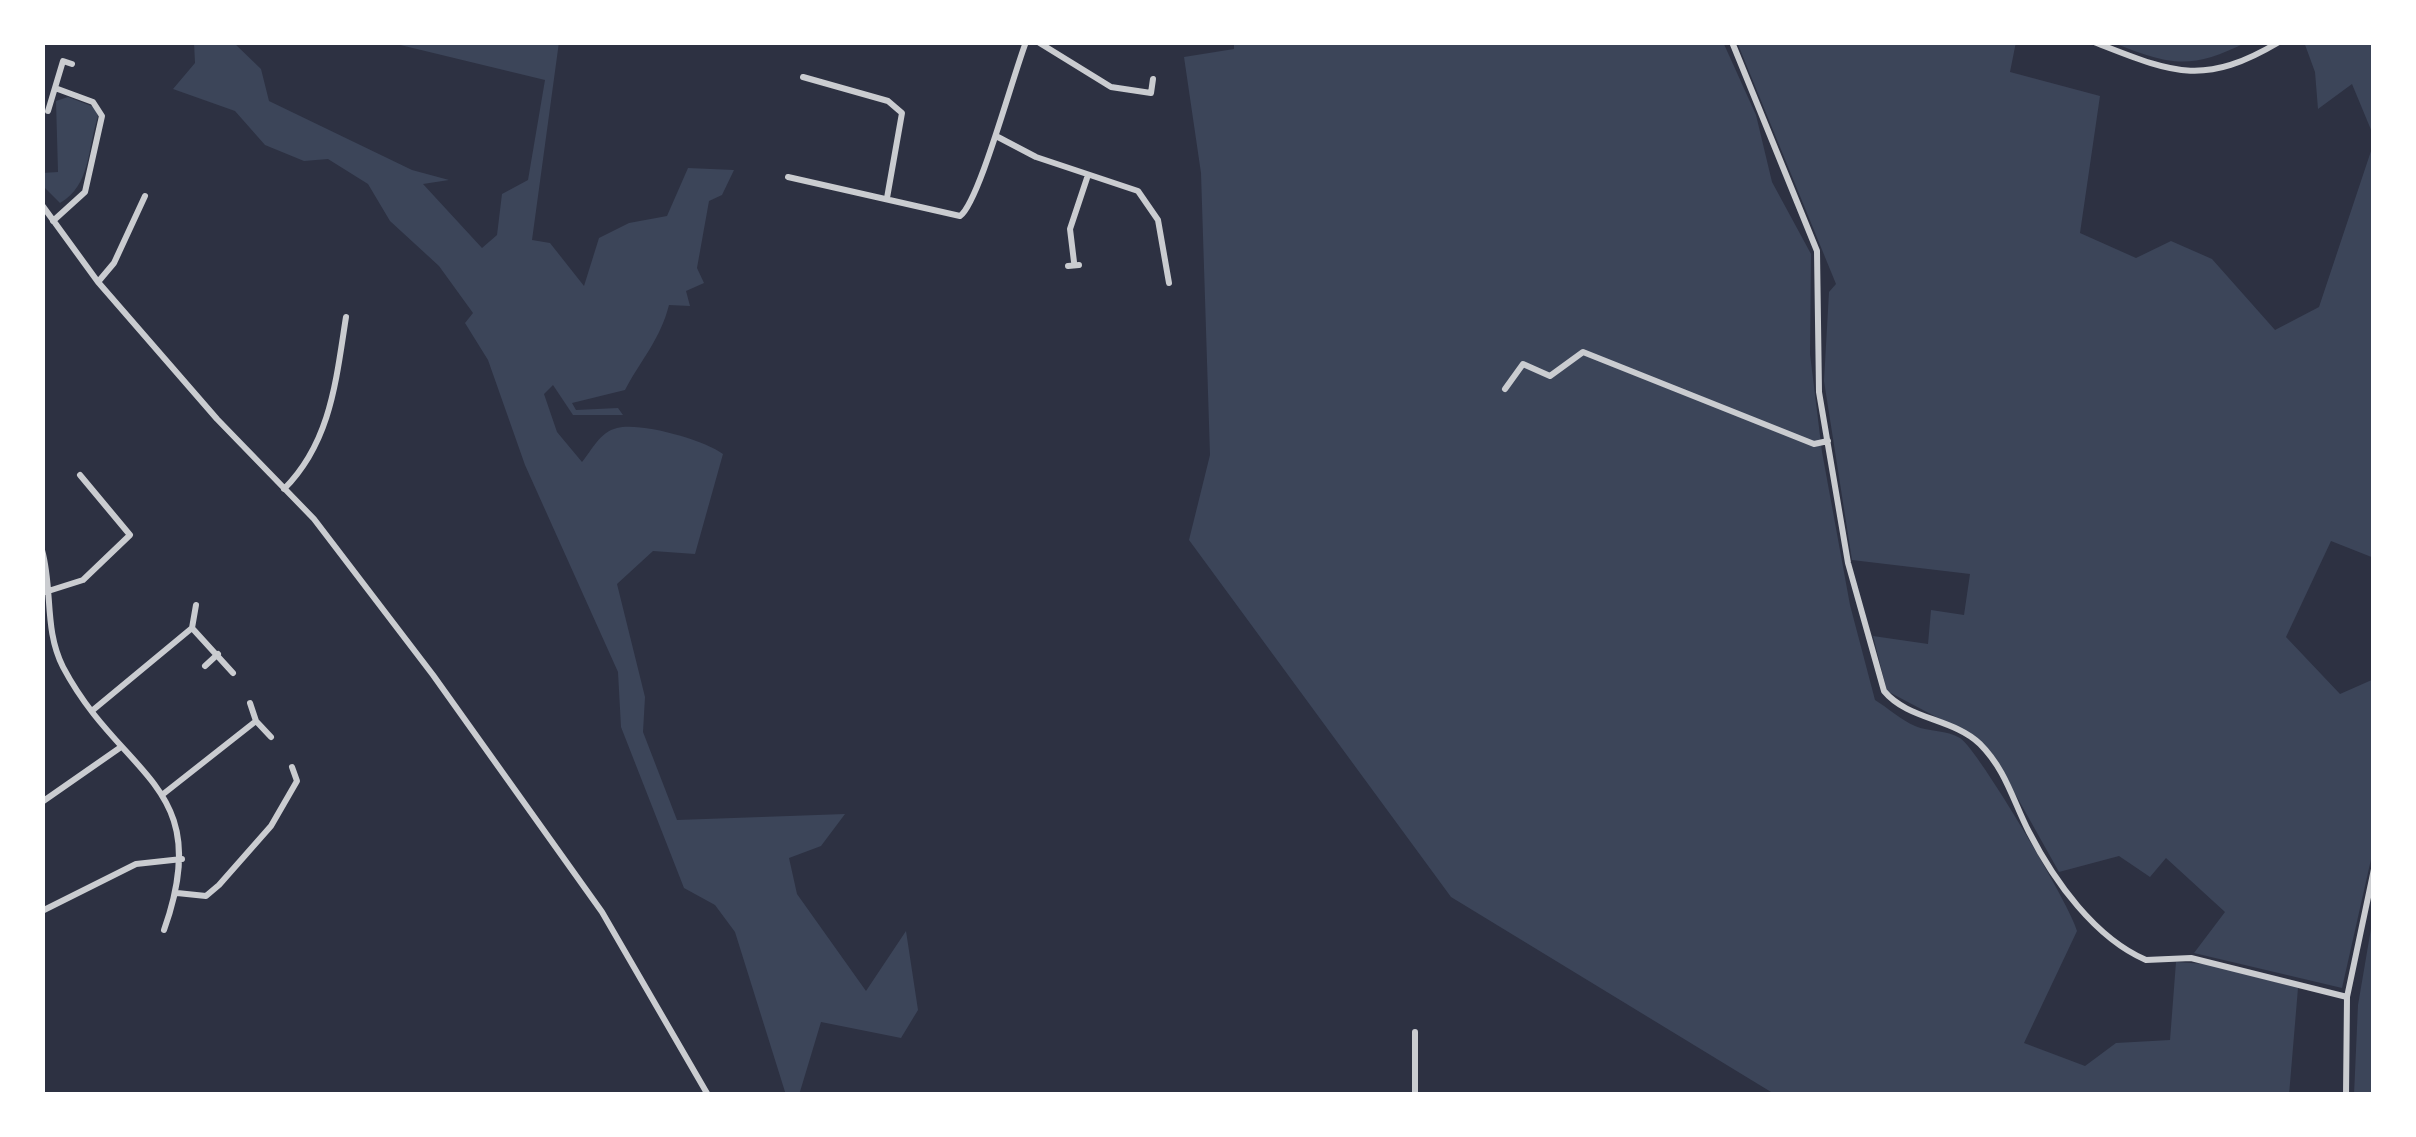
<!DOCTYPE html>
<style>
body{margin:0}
#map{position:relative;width:2416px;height:1137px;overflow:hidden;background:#2d3142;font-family:Barlow,sans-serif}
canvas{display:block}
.frame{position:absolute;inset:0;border:45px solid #fff;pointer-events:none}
</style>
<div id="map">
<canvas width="2416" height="1137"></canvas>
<div class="frame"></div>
</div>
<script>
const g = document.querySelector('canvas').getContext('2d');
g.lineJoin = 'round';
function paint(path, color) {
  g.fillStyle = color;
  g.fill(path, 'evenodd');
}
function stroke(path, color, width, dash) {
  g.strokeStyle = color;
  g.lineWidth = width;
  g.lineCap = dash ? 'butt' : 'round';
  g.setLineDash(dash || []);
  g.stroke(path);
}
paint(new Path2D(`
 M194 42H233L261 69 269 101 412 170 449 180 423 184 482 248 497 235 502 194 528 180 545 80 388 42H559L532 240 550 243 584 286 599 238 629 223 667 216 688 168 734 170 722 195 709 201 697 268 704 283 686 291 690 306 669 305C660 340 642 358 625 390L572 403 576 410 618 408 623 415H573L553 385 544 394 557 432 582 462C592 450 600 432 617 428 641 422 704 440 723 454L695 554 653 551 617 584 645 697 643 732 677 820 845 814 821 846 789 858 797 894 866 991 906 931 918 1010 901 1038 821 1022 799 1095H786L735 932 715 905 684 888 621 727 618 672 525 465 488 360 465 323 473 313 439 266 390 221 368 184 328 159 304 161 265 145 235 111 173 89 195 63Z
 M1234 42H1723L1756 115 1772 182 1811 254 1810 354 1822 452 1850 605 1875 700C1888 708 1901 720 1915 726 1929 732 1947 730 1960 738 1978 749 2073 910 2077 931L2024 1043 2085 1066 2116 1043 2170 1040 2176 962 2206 964 2298 988 2289 1095H1776L1451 897 1189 540 1210 455 1201 173 1184 57 1234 49Z
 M1737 42H2016L2010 72 2100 96 2080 233 2136 258 2171 241 2212 259 2275 330 2319 307 2374 142V558L2331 541 2286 637 2340 694 2374 679V846L2342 988 2194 953 2225 912 2166 858 2150 877 2119 856 2059 872 1994 756 1978 739 1887 691 1873 636 1928 644 1931 610 1964 615 1970 574 1852 560 1824 381 1829 292 1836 284Z
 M2111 42H2247C2189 71 2170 65 2111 42Z
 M2304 42H2374V137L2352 84 2318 109 2315 72Z
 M68 97 94 107 98 116C87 150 91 185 60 203L42 185V173L58 172 56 101Z
 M2374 911V1095H2354L2358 1005Z`), '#3c4559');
stroke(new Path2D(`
 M1038 42 1111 87 1151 93 1153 79
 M1732 42 1817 251 1819 392 1848 563 1884 691C1908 720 1953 718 1980 744 2006 770 2013 801 2029 832 2054 881 2095 938 2146 960L2191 958 2347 997 2374 869
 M2094 42C2171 72 2202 88 2279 42
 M803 77 888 101 902 113 887 198
 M48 111 63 61 72 64
 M996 136 1036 157 1138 191 1158 220 1169 283
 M788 177 960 216C979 203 1013 75 1026 42
 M42 205 98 282 217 419 314 519 433 675 602 912 708 1095
 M53 221 85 192 102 116 93 102 55 88
 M1074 262 1070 229 1087 178
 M1068 266 1079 265
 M98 282 114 263 145 196
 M1505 389 1523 364 1550 376 1583 352 1814 444 1828 441
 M284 489C331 442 336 380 346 317
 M42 550C53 590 44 630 63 667 122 779 216 783 164 930
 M42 593 83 580 130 535 80 475
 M196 605 192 628 233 673
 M205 666 218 654
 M250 703 256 721 271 737
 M93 710 192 628
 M162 795 256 721
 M42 802 121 747
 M177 893 206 896 219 885 271 826 297 781 292 767
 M42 911 136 864 182 859
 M1415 1095V1032
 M2346 1095 2347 997`), '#caccd0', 6);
</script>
